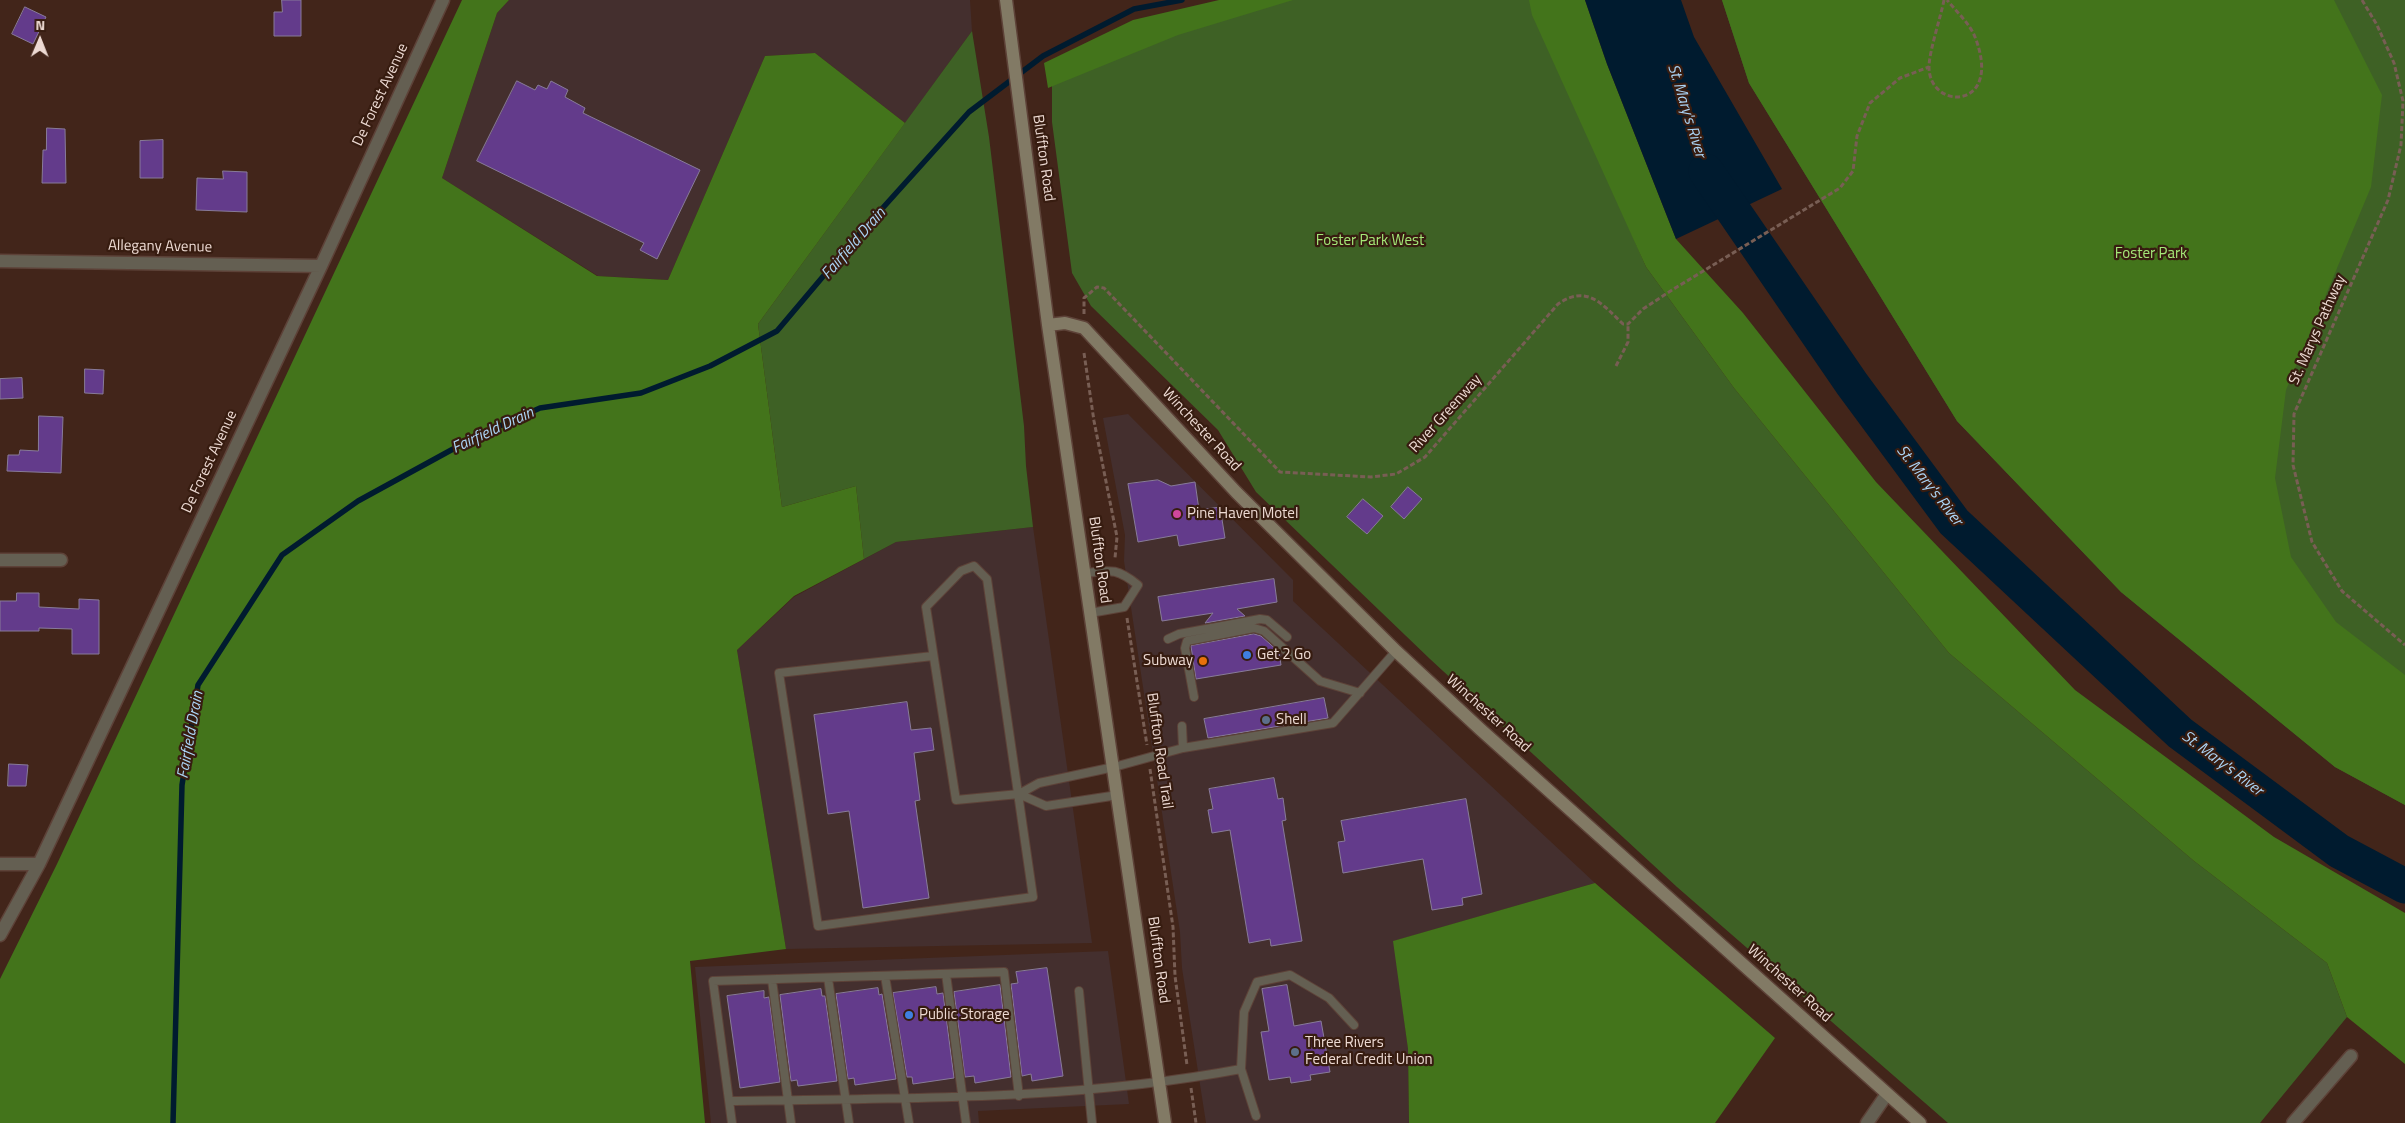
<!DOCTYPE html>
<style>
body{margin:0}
#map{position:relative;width:2405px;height:1123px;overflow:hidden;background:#42251a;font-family:"Titillium Web",sans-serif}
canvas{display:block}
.north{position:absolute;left:15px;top:15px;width:50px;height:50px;-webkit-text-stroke:4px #371c10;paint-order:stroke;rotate:1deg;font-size:14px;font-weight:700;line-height:20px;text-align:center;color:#eddad3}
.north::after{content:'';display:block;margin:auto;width:18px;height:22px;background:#eddad3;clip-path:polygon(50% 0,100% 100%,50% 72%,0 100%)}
</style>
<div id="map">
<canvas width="2405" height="1123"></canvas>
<div class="north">N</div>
</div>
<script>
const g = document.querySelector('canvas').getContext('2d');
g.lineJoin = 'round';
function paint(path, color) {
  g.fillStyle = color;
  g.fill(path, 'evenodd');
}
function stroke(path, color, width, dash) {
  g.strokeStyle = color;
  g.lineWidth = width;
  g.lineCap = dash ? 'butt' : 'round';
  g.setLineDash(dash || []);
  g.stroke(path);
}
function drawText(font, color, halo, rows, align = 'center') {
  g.font = font + ' "Titillium Web",sans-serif';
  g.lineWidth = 4.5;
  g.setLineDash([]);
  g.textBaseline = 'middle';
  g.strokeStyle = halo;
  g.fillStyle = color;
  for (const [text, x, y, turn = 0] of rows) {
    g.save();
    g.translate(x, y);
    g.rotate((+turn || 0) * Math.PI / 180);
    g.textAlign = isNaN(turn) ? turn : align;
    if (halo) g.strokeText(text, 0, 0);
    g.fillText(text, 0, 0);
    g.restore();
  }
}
paint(new Path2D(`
 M509 0H970L972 31 905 123 815 53 765 56 668 280 598 276 442 178 497 13Z
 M1128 414 1293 580V601L1595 883 1394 941 1408 1049 1409 1123H1206L1182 968 1180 932 1124 561 1125 535 1103 418Z
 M1033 527 1092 943 786 949 737 650 794 597 896 542Z
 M1108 951 1129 1104 978 1111 979 1123H711L695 967Z`), '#442f2e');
paint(new Path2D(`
 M1246 0H1531L1646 267 1734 388 1949 653 2194 861 2327 963 2347 1017 2260 1123H1948L1677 887 1430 659 1256 492 1218 430 1091 306 1072 273 1052 122V74Z
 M1722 0H2405V805L2335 767 2121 592 1957 421 1749 83Z
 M972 31 989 137 1024 426 1026 466 1033 527 896 542 864 559 856 486 782 507 758 324Z`), '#3e6125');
paint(new Path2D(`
 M462 0H509L497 13 442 178 597 276 668 280 765 56 815 53 905 123 758 324 782 507 856 486 864 559 794 596 737 650 786 949 690 961 705 1123H0V979L57 864Z
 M1219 0H1293L1178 35 1048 88 1044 63 1133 20Z
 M1529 0H1585L1607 64 1676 239 1743 313 1876 482 2075 690 2274 837 2405 913V1064L2347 1017 2327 963 2194 861 1949 653 1734 388 1646 267 1532 15Z
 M1722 0H2334L2382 95 2371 187 2286 390 2275 478 2291 557 2336 622 2405 675V805L2335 767 2121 592 1957 421 1749 83Z
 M1595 883 1775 1038 1715 1123H1409L1408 1049 1393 941Z`), '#43741b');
paint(new Path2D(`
 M1585 0H1681L1694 37 1782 189 1676 239 1607 64Z`), '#001b2f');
stroke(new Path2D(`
 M173 1123 182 785 198 685 282 555 358 501 475 437 540 408 641 393 710 366 777 331 853 241 969 112 1043 56 1134 9 1182 0`), '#001b2f', 5.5);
stroke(new Path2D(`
 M1706 171 1852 384 1954 522 2180 733 2339 851 2405 886`), '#001b2f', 35);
const building = new Path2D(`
 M282 0H301V36H274V12H282Z
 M25 7 46 17 33 44 12 34Z
 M517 81 535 90 538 85 547 89 551 81 568 90 565 97 585 108 583 113 700 170 657 259 640 250 644 243 477 161Z
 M47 128 65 129 66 183H42L43 150H46Z
 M163 140V178H140V141Z
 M223 171 247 172V212L196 210 197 178 223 179Z
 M85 369 104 370 103 394 85 393Z
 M22 378 23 398 0 399V379Z
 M39 416 63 417 61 473 7 471 8 455H19L20 450 38 451Z
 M1158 480 1171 486 1195 482 1199 510 1220 507 1225 538 1179 546 1177 535 1138 542 1128 484Z
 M1408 487 1422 499 1404 519 1391 507Z
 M1363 499 1383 516 1367 534 1347 517Z
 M1274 579 1277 602 1237 609 1245 616 1205 623 1213 613 1162 621 1158 597Z
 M17 593H39V607L79 609V599L99 600V654H72V629L39 628V631H0V601H16Z
 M1254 634 1261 636 1279 652 1281 665 1196 679 1191 646Z
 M1324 698 1328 718 1208 738 1204 719Z
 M907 702 911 730 931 728 934 750 914 753 920 800 915 801 929 898 863 908 849 811 828 814 814 715Z
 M9 764 28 765 26 786H8Z
 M1274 778 1278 799 1283 798 1286 820 1282 821 1302 941 1271 946 1270 939 1249 943 1230 830 1212 833 1208 810 1213 809 1209 789Z
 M1466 799 1482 894 1462 898 1463 905 1432 910 1423 859 1343 873 1338 842 1345 841 1341 821Z
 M1047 968 1063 1076 1032 1081 1031 1074 1022 1076 1011 984 1018 983 1016 972Z
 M1000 985 1011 1077 975 1083 974 1076 965 1077 954 992Z
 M1287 985 1294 1026 1321 1021 1330 1072 1310 1075 1311 1080 1291 1083 1290 1077 1269 1080 1261 1032 1269 1031 1262 989Z
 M936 987 937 994 943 993 954 1078 913 1084 912 1077H907L893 993Z
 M878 988 879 995 882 994 896 1079 855 1085 854 1078 848 1079 836 994Z
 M821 989 822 996H825L837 1081 798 1086 797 1080 791 1081 780 995Z
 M764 991V998L769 997 780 1082 740 1088 727 996Z`);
paint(building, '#633b8b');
stroke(building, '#887b99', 1);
const lane = new Path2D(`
 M1086 573C1111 570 1117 568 1138 585L1124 607 1090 613
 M1168 639 1179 634 1260 619 1267 620 1287 637
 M933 656 779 673 818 926 1033 897 987 579 974 566 961 571 926 607 956 800 1019 794
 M1194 697 1185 648 1187 641 1254 628 1264 631 1320 681 1360 693
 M1182 726 1183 748
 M1118 795 1046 806 1019 794 1039 783 1114 767 1183 748 1333 723 1396 651
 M946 974 966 1123
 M885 976 909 1123
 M828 978 849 1123
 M772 980 791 1123
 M1079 991 1092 1123
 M729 1101C900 1098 1072 1101 1241 1069
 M1256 1116 1241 1069 1244 1012 1257 982 1290 975 1329 998 1354 1025
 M732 1123 713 981 1004 972 1019 1096`);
const street = new Path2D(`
 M0 261 321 266
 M0 560H61
 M0 864H39
 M0 935 39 864 321 266 443 0
 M1867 1123 1887 1094
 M2293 1123 2351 1056`);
const secondary = new Path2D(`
 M1006 0 1048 325 1165 1123
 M1048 325 1065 323 1084 328 1236 492 1396 651 1480 729 1920 1123`);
stroke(lane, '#5d4238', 10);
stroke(street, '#5d4238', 15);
stroke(secondary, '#5d4238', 15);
stroke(new Path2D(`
 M1944 0C1941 16 1929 52 1929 67 1929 111 2004 111 1975 37 1970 24 1956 11 1947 0
 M2362 0 2377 25 2394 63 2403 101 2401 145 2388 200 2294 414 2293 465 2312 542 2342 591 2405 645
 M1084 314V298L1097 287 1104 288 1280 472 1371 477 1396 474 1425 457 1558 304C1587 284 1602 304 1623 324H1628L1643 309 1672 290 1840 188 1853 171 1857 136 1870 103 1900 78 1929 67
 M1084 353 1094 421 1117 537 1115 558
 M1616 366 1628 342V324
 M1127 618 1147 745
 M1150 769 1173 927 1175 976 1187 1065
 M1191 1088 1196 1123`), '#785e54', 3, [5, 2.5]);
stroke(lane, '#645f52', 8);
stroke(street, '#645f52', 12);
stroke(secondary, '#827a65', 12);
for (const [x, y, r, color] of [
 [1177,514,5,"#d1479c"],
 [1247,655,5,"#3f7fe0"],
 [1203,661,5,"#e8710a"],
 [1266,720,5,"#5c6f8a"],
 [909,1015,5,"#3f7fe0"],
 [1295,1052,5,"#5c6f8a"]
]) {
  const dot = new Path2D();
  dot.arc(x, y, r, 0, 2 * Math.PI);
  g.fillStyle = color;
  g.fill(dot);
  stroke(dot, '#371c10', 2);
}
drawText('15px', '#eddad3', '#371c10', [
 ["De Forest Avenue",381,95,-65],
 ["Bluffton Road",1043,158,82],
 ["Allegany Avenue",160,247,1],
 ["St. Marys Pathway",2318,330,-66],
 ["River Greenway",1446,414,-48],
 ["Winchester Road",1201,430,47],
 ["De Forest Avenue",210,462,-65],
 ["Bluffton Road",1099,560,82],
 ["Winchester Road",1488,714,42],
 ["Bluffton Road Trail",1159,751,82],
 ["Bluffton Road",1158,960,82],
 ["Winchester Road",1789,984,42]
]);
drawText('15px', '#a5e878', '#371c10', [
 ["Foster Park West",1370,241],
 ["Foster Park",2151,254]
]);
drawText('15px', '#eddad3', '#371c10', [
 ["Pine Haven Motel",1187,514],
 ["Get 2 Go",1257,655],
 ["Subway",1193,661,"right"],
 ["Shell",1276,720],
 ["Public Storage",919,1015],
 ["Three Rivers",1305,1043],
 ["Federal Credit Union",1305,1060]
], 'left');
drawText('italic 16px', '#abd4f5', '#371c10', [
 ["St. Mary's River",1686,111,73],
 ["Fairfield Drain",854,244,-49],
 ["Fairfield Drain",493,431,-25],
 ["St. Mary's River",1929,486,52],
 ["Fairfield Drain",191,735,-80],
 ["St. Mary's River",2222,764,37]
]);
</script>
